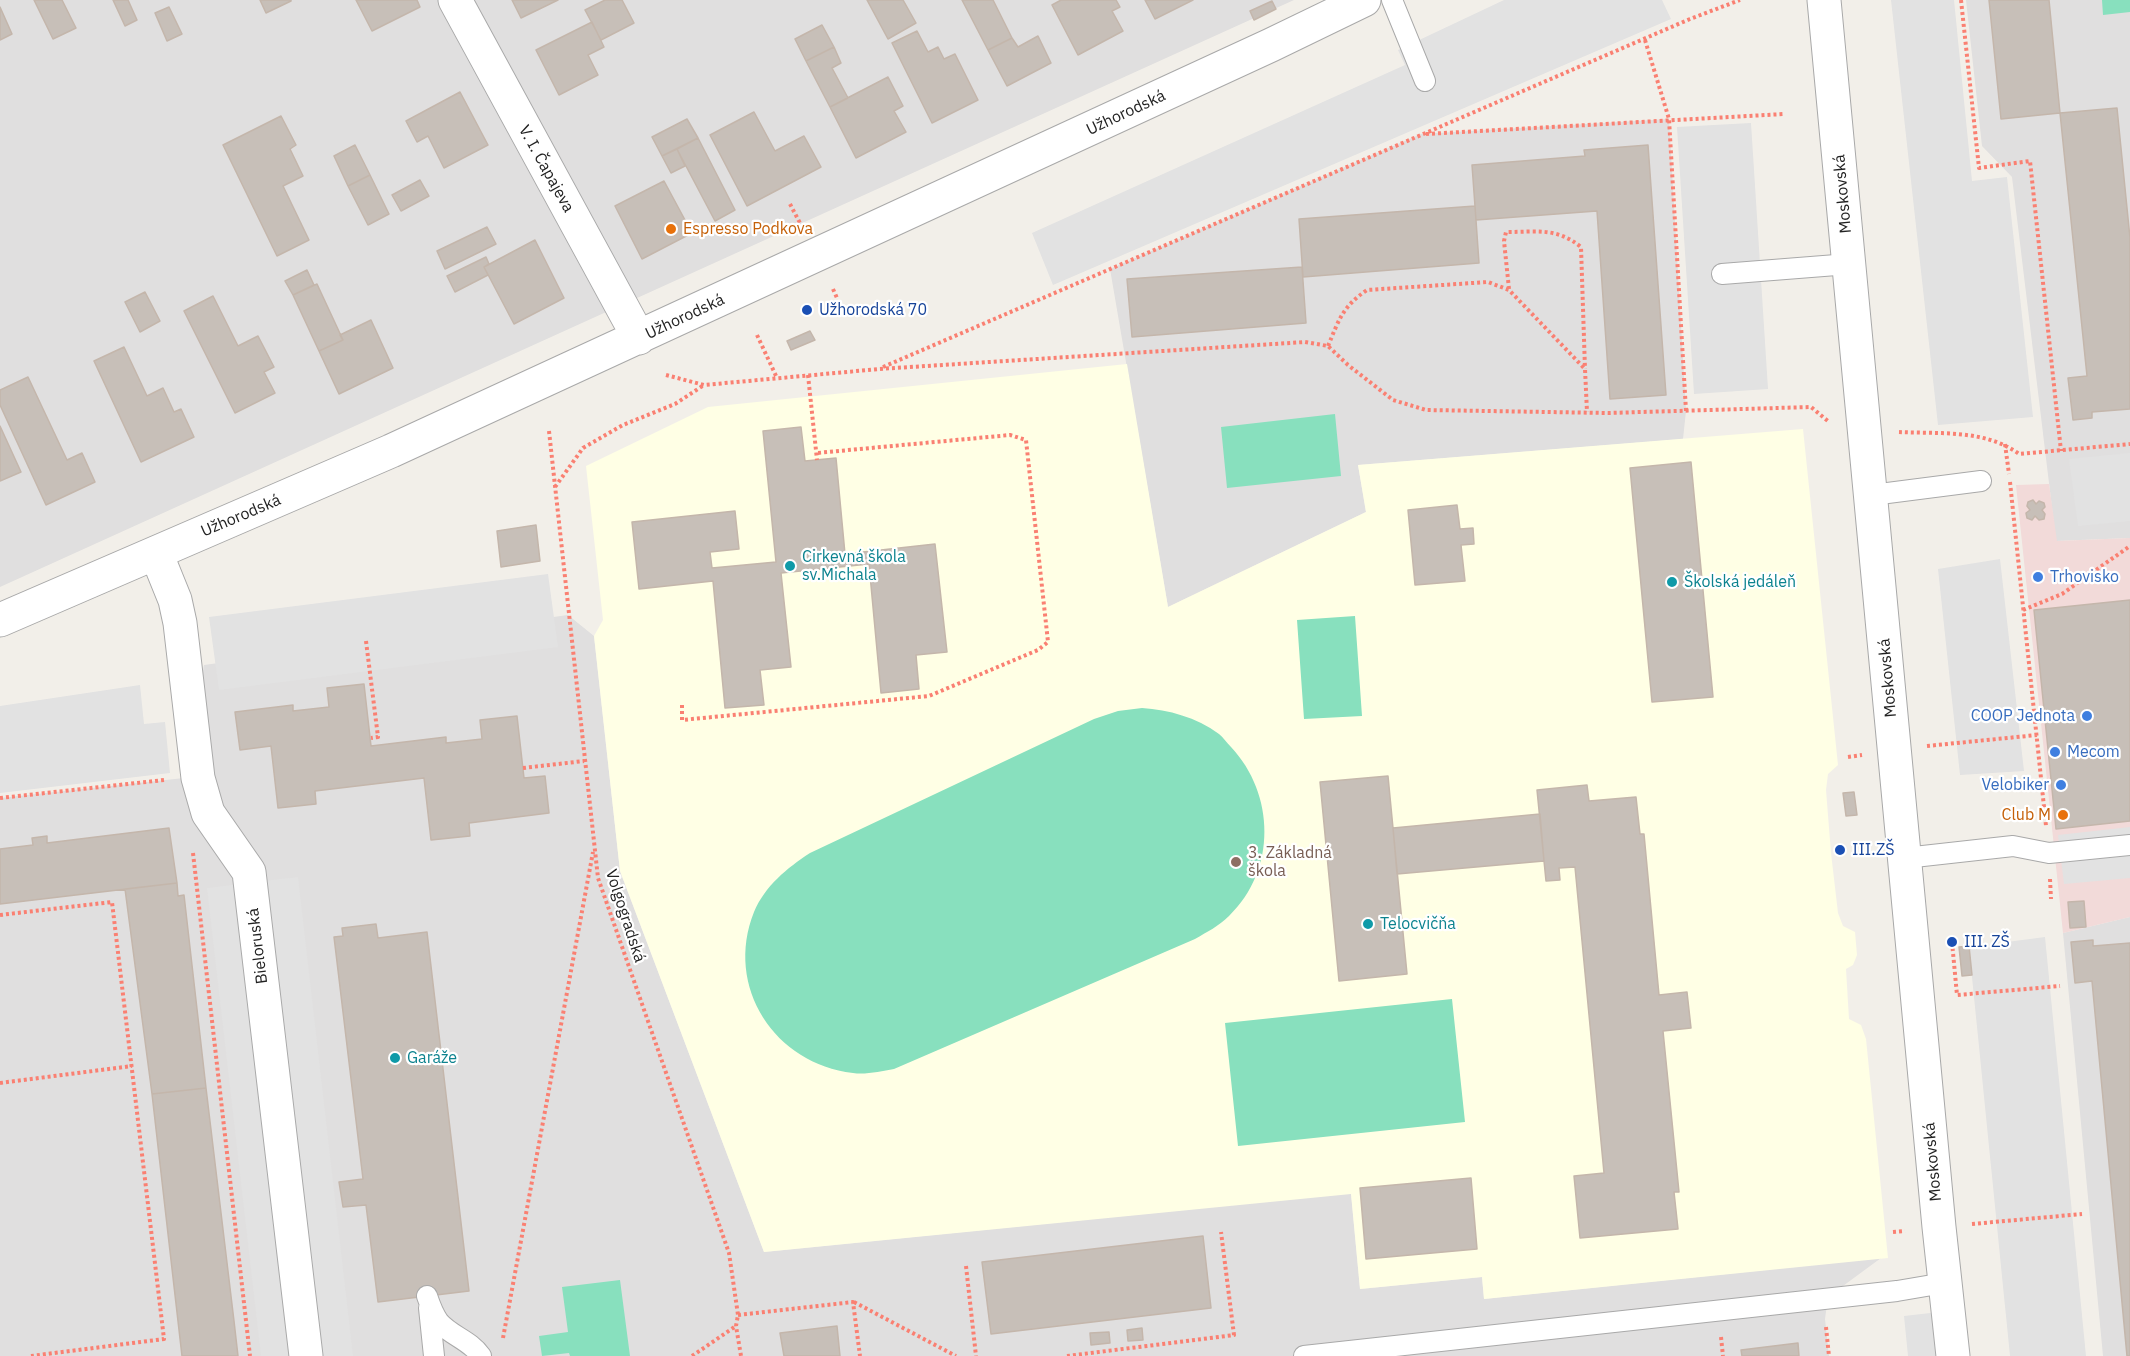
<!DOCTYPE html>
<meta charset="utf-8">
<style>
body{margin:0}
canvas{display:block;background:#f2efe9}
</style>
<canvas width="2130" height="1356"></canvas>
<script>
const g = document.querySelector('canvas').getContext('2d');
g.lineJoin = 'round';
function paint(path, color) {
  g.fillStyle = color;
  g.fill(path, 'evenodd');
}
function stroke(path, color, width, dash) {
  g.strokeStyle = color;
  g.lineWidth = width;
  g.lineCap = dash ? 'butt' : 'round';
  g.setLineDash(dash || []);
  g.stroke(path);
}
function drawText(font, color, halo, rows, align = 'center') {
  g.font = font + ' "IBM Plex Sans",sans-serif';
  g.lineWidth = 4.5;
  g.setLineDash([]);
  g.textBaseline = 'middle';
  g.strokeStyle = halo;
  g.fillStyle = color;
  for (const [text, x, y, turn = 0] of rows) {
    g.save();
    g.translate(x, y);
    g.rotate((+turn || 0) * Math.PI / 180);
    g.textAlign = isNaN(turn) ? turn : align;
    if (halo) g.strokeText(text, 0, 0);
    g.fillText(text, 0, 0);
    g.restore();
  }
}
paint(new Path2D(`
 M0 0H1294L0 587Z
 M1966 0H2130V538L2056 541 2012 177 1982 146Z
 M1669 119 1686 411 1683 439 1358 465 1366 512 1168 607 1110 269 1421 134Z
 M568 615 594 636 620 871 764 1252 1351 1193 1360 1289 1482 1277 1484 1299 1881 1258 1828 1297 1825 1319 1829 1356H0V798L184 778 204 665Z
 M2130 917V1356H2103L2063 933Z`), '#e0dfdf');
paint(new Path2D(`
 M2049 484 2057 541 2130 538V917L2063 933 2016 485Z`), '#f2dad9');
paint(new Path2D(`
 M1127 364 1168 607 1366 512 1358 465 1803 429 1838 765 1828 774 1826 790 1831 853 1838 913 1843 926 1855 932 1857 955 1853 965 1846 969 1849 1019 1861 1025 1866 1039 1888 1258 1484 1299 1482 1277 1360 1289 1351 1194 764 1252 620 871 594 636 603 620 586 466 708 407Z`), '#ffffe5');
paint(new Path2D(`
 M2102 0H2130V12L2103 15Z
 M1335 414 1341 476 1227 488 1221 427Z
 M1355 616 1362 716 1304 719 1297 620Z
 M1142 708C1169 710 1196 717 1219 734 1223 737 1227 743 1231 747 1275 794 1277 870 1229 916 1219 926 1207 932 1195 939L894 1069C881 1071 866 1075 853 1073 775 1064 724 987 754 912 765 886 787 868 810 853L1094 719 1118 711Z
 M1452 999 1465 1122 1238 1146 1225 1023Z
 M620 1280 630 1356H570L569 1353 542 1356 539 1336 568 1332 562 1287Z`), '#88e0be');
paint(new Path2D(`
 M1504 0H1662L1671 19 1053 285 1032 233 1405 65 1398 50Z
 M1891 0H1954L1972 181 2007 177 2033 417 1938 425Z
 M1751 123 1768 389 1694 394 1677 127Z
 M2130 453V521L2078 526 2069 459Z
 M2000 559 2024 771 1960 775 1938 569Z
 M548 574 558 647 219 690 209 617Z
 M140 685 144 724 165 722 170 773 0 793V706Z
 M2130 827V878L2064 884 2058 835Z
 M298 877 353 1356H261L207 888Z
 M2045 937 2086 1356H2010L1969 947Z
 M1948 1311 1953 1356H1908L1904 1316Z`), '#e2e2e2');
const building = new Path2D(`
 M34 0H62L76 28 53 39Z
 M113 0H128L137 20 125 26Z
 M260 0H291V1L266 13Z
 M356 0H417L420 7 372 31Z
 M512 0H558L521 18Z
 M605 0H622L634 23 601 40 585 10Z
 M867 0H903L916 23 888 39Z
 M962 0H993L1012 38 988 50Z
 M1061 0H1116L1120 7 1112 11 1123 31 1078 55 1052 5Z
 M1145 0H1193L1155 19Z
 M1989 0H2049L2060 113 2001 119Z
 M1272 1 1276 9 1254 20 1250 11Z
 M0 7 12 34 0 40Z
 M169 7 182 34 167 41 155 13Z
 M592 22 604 47 588 55 598 75 559 95 536 50Z
 M822 25 834 47 806 61 795 39Z
 M917 31 928 52 938 47 944 59 955 54 978 100 932 123 892 43Z
 M1038 36 1051 63 1007 86 988 50 1012 38 1018 47Z
 M834 47 841 63 832 68 848 98 830 107 806 61Z
 M888 77 903 106 894 111 906 132 856 158 830 107Z
 M460 92 488 145 444 168 428 136 417 142 406 121Z
 M2117 108 2130 238V409L2092 412V418L2073 420 2068 378 2087 376 2060 113Z
 M754 112 775 151 804 136 821 167 747 206 710 135Z
 M281 116 296 145 290 149 303 176 283 186 309 240 277 256 223 145Z
 M687 119 698 138 662 156 652 137Z
 M698 138 735 210 715 221 677 149Z
 M355 145 370 175 348 186 334 156Z
 M1648 145 1666 395 1610 399 1597 211 1476 220 1472 165 1585 156 1584 150Z
 M677 149 685 166 671 173 662 156Z
 M370 175 389 214 368 225 348 186Z
 M420 180 429 196 401 211 392 195Z
 M664 181 692 233 642 259 615 206Z
 M1475 206 1479 263 1303 277 1299 219Z
 M487 227 496 244 445 269 437 251Z
 M535 240 564 298 514 324 484 267Z
 M486 257 489 264 484 267 488 275 455 292 447 276Z
 M1302 267 1306 323 1132 337 1127 279Z
 M307 270 314 285 293 295 285 281Z
 M317 284 343 340 319 351 293 295Z
 M145 292 160 321 140 332 125 302Z
 M213 296 238 346 258 336 274 367 264 372 275 393 235 413 184 311Z
 M371 320 393 368 339 394 319 351 343 340 340 335Z
 M810 331 815 340 791 350 787 341Z
 M124 347 147 396 163 388 174 412 181 409 194 437 141 462 94 361Z
 M28 377 67 460 82 453 95 482 46 505 0 405V390Z
 M0 426 21 472 0 481Z
 M801 427 805 461 836 458 845 554 935 544 947 652 916 655 919 689 881 693 869 564 781 573 791 667 760 670 764 705 725 708 713 581 639 589 632 522 735 511 739 549 710 552 712 568 776 562 763 431Z
 M1691 462 1713 697 1652 702 1630 468Z
 M2033 500 2036 504 2039 501 2044 503 2045 507 2042 510 2045 514 2044 519 2039 520 2035 516 2032 520 2027 518 2026 513 2030 510 2027 506 2028 502Z
 M1457 505 1460 529 1473 528 1474 544 1461 545 1465 581 1415 585 1408 510Z
 M536 525 540 561 501 567 497 531Z
 M2130 600V821L2056 829 2034 610Z
 M364 684 371 746 446 737V743L482 739 480 720 517 716 524 778 545 776 549 813 469 823 470 836 431 840 424 778 315 791 316 804 278 808 271 746 240 750 235 712 293 705V711L329 707 327 688Z
 M1388 776 1407 974 1339 981 1320 782Z
 M1587 785 1589 801 1636 797 1640 834H1644L1659 995 1687 992 1691 1028 1663 1031 1679 1192H1674L1678 1229 1580 1238 1574 1176 1604 1173 1575 867 1559 868 1560 880 1546 881 1537 790Z
 M1854 792 1857 815 1846 816 1843 793Z
 M1540 814 1544 861 1397 874 1393 828Z
 M169 828 177 883 0 904V849L33 845 32 838 47 836V843Z
 M177 883 178 896 184 895 206 1088 152 1094 125 889Z
 M2084 901 2086 927 2070 928 2068 902Z
 M376 924 378 938 427 932 469 1291 378 1302 366 1205 343 1207 339 1182 363 1179 334 937 343 936 342 928Z
 M2093 940V946L2130 943V1356H2127L2092 981 2075 983 2071 942Z
 M1969 946 1972 975 1962 976 1959 947Z
 M206 1088 234 1321 238 1356H182L152 1094Z
 M1471 1178 1477 1249 1366 1259 1360 1188Z
 M1203 1236 1211 1308 991 1334 982 1262Z
 M837 1326 840 1356H784L780 1333Z
 M1142 1328 1143 1340 1128 1341 1127 1330Z
 M1109 1332 1110 1343 1091 1345 1090 1333Z
 M1798 1343 1799 1356H1742L1741 1350Z`);
paint(building, '#c7bfb8');
stroke(building, '#c4b6ab', 1.5);
const service = new Path2D(`
 M1392 0 1425 81
 M1722 274 1849 264
 M1872 495 1981 481
 M1905 858 2013 846 2049 853 2130 845
 M427 1296C430 1305 433 1314 439 1322 451 1336 470 1340 481 1356
 M429 1308 434 1356
 M1304 1356 1897 1291 1944 1283`);
const minor = new Path2D(`
 M455 0 639 338
 M1824 0 1939 1227 1953 1356
 M156 553 175 600 180 623 198 778 208 813 249 872 306 1356
 M0 620 391 451 1271 45 1364 0`);
stroke(service, '#a9a9a9', 22);
stroke(minor, '#a9a9a9', 35);
stroke(new Path2D(`
 M1961 0 1979 168 2030 161 2061 451
 M1645 40 1669 119 1686 411
 M1426 134 1784 114
 M790 204 801 225
 M833 289 837 298
 M1509 289 1504 241 1506 232C1537 232 1556 227 1581 247L1585 369
 M757 335 777 378
 M1328 346C1339 320 1342 307 1367 290L1488 282 1509 290 1585 369 1587 412
 M883 367 1690 19 1740 0
 M666 375 704 385 879 369 1305 342 1328 346 1348 365 1393 400 1426 410 1608 413 1811 407 1829 422
 M808 375 817 460
 M549 431 598 878 729 1253 738 1315 736 1326 741 1356
 M1899 432C1939 434 1985 429 2019 454L2130 444
 M2005 444 2009 474
 M2010 482 2046 826
 M555 487 583 448 623 425 675 404 704 385
 M2023 610 2062 594 2130 546
 M366 641 378 737 371 738
 M682 705V720L929 696 1038 650 1048 642 1026 440 1010 435 817 453
 M1927 746 2037 735
 M1848 757 1862 755
 M523 768 584 761
 M0 798 164 780
 M193 853 250 1356
 M2050 879 2051 899
 M0 915 112 902 164 1339 31 1356
 M1952 942 1957 995 2060 986
 M0 1083 132 1066
 M1972 1224 2082 1214
 M1893 1232 1905 1231
 M966 1266 976 1356
 M854 1302 956 1356
 M738 1315 853 1302 860 1356
 M1826 1327 1829 1356
 M1721 1337 1723 1356
 M503 1338 593 852
 M692 1356 736 1326
 M1067 1356 1234 1335 1221 1232`), '#fa8072', 4, [3, 3]);
stroke(service, '#fff', 20);
stroke(minor, '#fff', 33);
for (const [x, y, r, color] of [
 [671,229,6,"#e8710a"],
 [807,310,6,"#1a4fb4"],
 [790,566,6,"#0f9aa8"],
 [2038,577,6,"#3f7fe0"],
 [1672,582,6,"#0f9aa8"],
 [2087,716,6,"#3f7fe0"],
 [2055,752,6,"#3f7fe0"],
 [2061,785,6,"#3f7fe0"],
 [2063,815,6,"#e8710a"],
 [1840,850,6,"#1a4fb4"],
 [1236,862,6,"#8d6e63"],
 [1368,924,6,"#0f9aa8"],
 [1952,942,6,"#1a4fb4"],
 [395,1058,6,"#0f9aa8"]
]) {
  const dot = new Path2D();
  dot.arc(x, y, r, 0, 2 * Math.PI);
  g.fillStyle = color;
  g.fill(dot);
  stroke(dot, '#fff', 2);
}
drawText('16px', '#222', '#fff', [
 ["Užhorodská",1126,113,-25],
 ["V. I. Čapajeva",546,169,61],
 ["Moskovská",1843,194,-95],
 ["Užhorodská",685,317,-25],
 ["Užhorodská",241,516,-23],
 ["Moskovská",1888,678,-95],
 ["Volgogradská",625,916,72],
 ["Bieloruská",258,946,-97],
 ["Moskovská",1933,1162,-95]
]);
drawText('16px', '#c56008', '#fff', [
 ["Espresso Podkova",683,229],
 ["Club M",2051,815,"right"]
], 'left');
drawText('16px', '#164399', '#fff', [
 ["Užhorodská 70",819,310],
 ["III.ZŠ",1852,850],
 ["III. ZŠ",1964,942]
], 'left');
drawText('16px', '#0d838f', '#fff', [
 ["Cirkevná škola",802,557],
 ["sv.Michala",802,575],
 ["Školská jedáleň",1684,582],
 ["Telocvičňa",1380,924],
 ["Garáže",407,1058]
], 'left');
drawText('16px', '#366cbe', '#fff', [
 ["Trhovisko",2050,577],
 ["COOP Jednota",2075,716,"right"],
 ["Mecom",2067,752],
 ["Velobiker",2049,785,"right"]
], 'left');
drawText('16px', '#785e54', '#fff', [
 ["3. Základná",1248,853],
 ["škola",1248,871]
], 'left');
</script>
